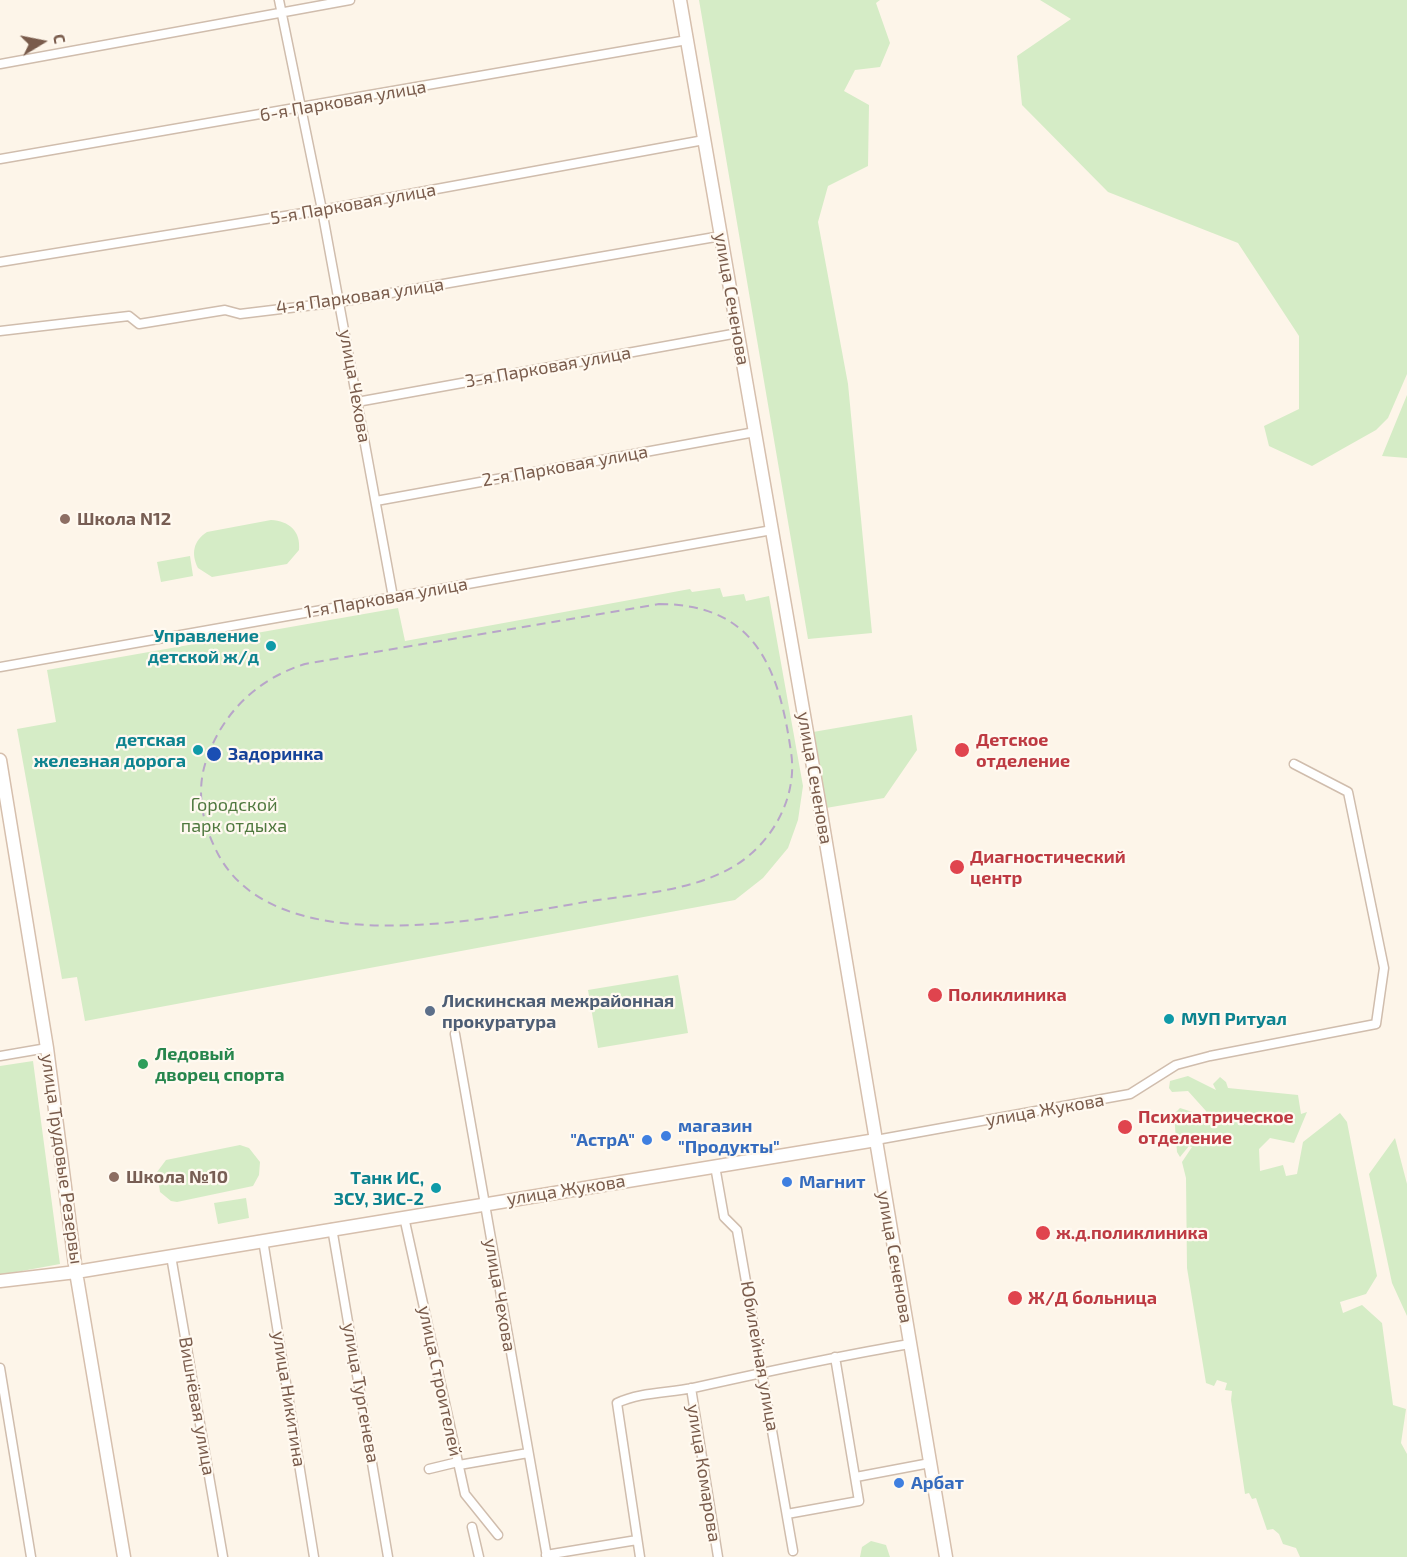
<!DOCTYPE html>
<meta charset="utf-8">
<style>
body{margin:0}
#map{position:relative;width:1407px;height:1557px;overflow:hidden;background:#fdf5e9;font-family:"Exo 2",sans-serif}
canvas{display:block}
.north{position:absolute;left:12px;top:12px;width:60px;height:60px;-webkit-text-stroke:4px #fff9f0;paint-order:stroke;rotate:80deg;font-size:16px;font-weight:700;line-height:24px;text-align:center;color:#795b4b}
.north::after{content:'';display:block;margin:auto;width:21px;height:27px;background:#795b4b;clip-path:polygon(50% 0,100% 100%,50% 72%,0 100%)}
</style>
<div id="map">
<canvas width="1407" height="1557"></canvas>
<div class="north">С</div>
</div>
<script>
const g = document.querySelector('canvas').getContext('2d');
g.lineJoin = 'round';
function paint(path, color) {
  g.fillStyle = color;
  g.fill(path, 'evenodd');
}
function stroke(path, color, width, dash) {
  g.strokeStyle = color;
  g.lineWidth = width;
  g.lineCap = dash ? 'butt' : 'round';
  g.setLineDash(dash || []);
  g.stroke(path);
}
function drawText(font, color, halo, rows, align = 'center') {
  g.font = font + ' "Exo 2",sans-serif';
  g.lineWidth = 4.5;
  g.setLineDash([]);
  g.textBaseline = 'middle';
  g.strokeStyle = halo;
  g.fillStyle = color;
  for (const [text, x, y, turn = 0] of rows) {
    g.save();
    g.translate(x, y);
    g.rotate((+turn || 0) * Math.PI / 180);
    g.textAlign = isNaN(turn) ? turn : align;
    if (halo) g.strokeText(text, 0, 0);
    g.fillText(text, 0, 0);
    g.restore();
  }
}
paint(new Path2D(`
 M699 0H880L876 3 890 43 880 67 855 70 844 91 869 105 868 166 828 186 818 222 848 384 872 633 808 639Z
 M1040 0H1407V374L1388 418 1376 430 1312 466 1269 446 1264 426 1299 409V336L1238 243 1108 192 1022 105 1017 56 1071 19Z
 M1407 395V458L1382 456Z
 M271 520C289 521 301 531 299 550L287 564 212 577 198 568C191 554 193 541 207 532Z
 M190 556 193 576 161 582 157 562Z
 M720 588 723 597 744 594 746 601 769 596 803 786 798 820 788 848 763 878 735 900 85 1021 77 977 62 979 17 729 56 722 47 670 398 608 405 641 690 589 692 592Z
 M912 715 917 750 884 798 826 808 813 732Z
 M678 975 688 1033 598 1048 588 990Z
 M33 1061 60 1264 0 1275V1066Z
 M1188 1076 1216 1090 1213 1084 1220 1077 1226 1082 1228 1088 1298 1095 1301 1114 1307 1112 1294 1143 1270 1138 1259 1149 1260 1171 1283 1165 1286 1176 1297 1174 1303 1142 1340 1113 1347 1122 1377 1276 1366 1294 1340 1302 1343 1313 1362 1305 1382 1323 1393 1405 1406 1409 1401 1443 1407 1454V1557H1300L1296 1548 1283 1544 1279 1534 1273 1529 1267 1530 1256 1498 1252 1499 1249 1493 1245 1494 1231 1400 1232 1391 1225 1390 1227 1383 1217 1380 1214 1386 1206 1383 1187 1268 1186 1178 1182 1162 1192 1147 1189 1146 1180 1157 1177 1152 1174 1114 1180 1108 1205 1116 1206 1111 1188 1091 1172 1092 1169 1088 1170 1081Z
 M1395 1138 1407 1184V1316L1392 1283 1369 1174Z
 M240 1145 249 1148 260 1162 259 1175 253 1186 177 1202 171 1201 160 1192 157 1172 166 1160Z
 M246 1198 249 1218 218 1224 214 1203Z
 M871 1541 886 1545 890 1557H860L862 1547Z`), '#d5ecc6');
const street = new Path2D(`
 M279 0 322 210 393 597
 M0 64 350 0
 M0 159 687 40
 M0 262 322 210 704 140
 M0 331 129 316 139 324 225 310 240 314 339 302 721 236
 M357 402 738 333
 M376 501 755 432
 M0 667 772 530
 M455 1034 547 1557
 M0 1056 47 1048
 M876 1140 1130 1094 1176 1065 1210 1056 1376 1024 1384 968 1348 792 1294 764
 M715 1166 724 1217 737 1230 793 1551
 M404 1217 465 1494 498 1535
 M332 1228 388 1557
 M263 1240 314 1557
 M171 1256 223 1557
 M0 1368 31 1557
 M691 1388 718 1557
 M459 1465 528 1453
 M429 1469 458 1462
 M856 1477 930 1463
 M787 1514 859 1501 835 1357
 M472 1527 479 1557
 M546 1555 637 1540
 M640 1557 617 1403C640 1392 668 1393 693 1388 765 1372 837 1356 910 1344`);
const secondary = new Path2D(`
 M680 0 821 813 946 1557
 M0 760 47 1048 76 1272 124 1557
 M0 1281 76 1272 876 1140`);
stroke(street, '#d0bdad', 11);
stroke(secondary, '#d6bfad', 15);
stroke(street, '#fff', 8);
stroke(secondary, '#fff', 12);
stroke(new Path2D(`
 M659 604C756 604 779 669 791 752 798 796 773 842 736 865 693 892 634 894 585 902 486 919 271 965 216 850 202 822 196 791 206 761 222 713 257 679 305 664Z`), '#b8a5c9', 2, [9, 6]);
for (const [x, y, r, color] of [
 [65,519,6,"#8d6e63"],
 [271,646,6,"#0f9aa8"],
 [198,750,6,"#0f9aa8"],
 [962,750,8,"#e0444e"],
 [214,754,8,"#1a4fb4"],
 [957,867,8,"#e0444e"],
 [935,995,8,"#e0444e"],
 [430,1011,6,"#5c6f8a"],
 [1169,1019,6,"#0f9aa8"],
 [143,1064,6,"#2e9e5b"],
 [1125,1127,8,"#e0444e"],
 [666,1136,6,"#3f7fe0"],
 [647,1140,6,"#3f7fe0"],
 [114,1177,6,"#8d6e63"],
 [787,1182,6,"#3f7fe0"],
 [436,1188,6,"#0f9aa8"],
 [1043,1233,8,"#e0444e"],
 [1015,1298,8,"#e0444e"],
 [899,1483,6,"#3f7fe0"]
]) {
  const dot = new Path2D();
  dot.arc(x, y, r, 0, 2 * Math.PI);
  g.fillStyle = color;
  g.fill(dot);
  stroke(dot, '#fff9f0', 2);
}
drawText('18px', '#795b4b', '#fff9f0', [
 ["6-я Парковая улица",343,101,-10],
 ["5-я Парковая улица",353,204,-10],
 ["4-я Парковая улица",360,296,-8],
 ["улица Сеченова",732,299,80],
 ["3-я Парковая улица",548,367,-10],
 ["улица Чехова",355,386,80],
 ["2-я Парковая улица",565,466,-10],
 ["1-я Парковая улица",386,598,-10],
 ["улица Сеченова",815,778,80],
 ["улица Жукова",1045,1110,-10],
 ["улица Трудовые Резервы",62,1159,82],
 ["улица Жукова",566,1190,-9],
 ["улица Сеченова",895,1257,80],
 ["улица Чехова",500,1295,80],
 ["Юбилейная улица",760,1356,80],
 ["улица Строителей",440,1381,78],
 ["улица Тургенева",361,1393,80],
 ["улица Никитина",289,1399,81],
 ["Вишнёвая улица",197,1406,80],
 ["улица Комарова",704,1473,81]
]);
drawText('bold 18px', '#785e54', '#fff9f0', [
 ["Школа N12",77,519],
 ["Школа №10",126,1177]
], 'left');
drawText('bold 18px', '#0d838f', '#fff9f0', [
 ["Управление",259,636],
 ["детской ж/д",259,657],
 ["детская",186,740],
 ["железная дорога",186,761],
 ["МУП Ритуал",1181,1019,"left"],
 ["Танк ИС,",424,1178],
 ["ЗСУ, ЗИС-2",424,1199]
], 'right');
drawText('bold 18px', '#be3a42', '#fff9f0', [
 ["Детское",976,740],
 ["отделение",976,761],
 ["Диагностический",970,857],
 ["центр",970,878],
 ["Поликлиника",948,995],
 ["Психиатрическое",1138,1117],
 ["отделение",1138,1138],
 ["ж.д.поликлиника",1056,1233],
 ["Ж/Д больница",1028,1298]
], 'left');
drawText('bold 18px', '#164399', '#fff9f0', [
 ["Задоринка",228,754]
], 'left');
drawText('18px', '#50793f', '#fff9f0', [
 ["Городской",234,805],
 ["парк отдыха",234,826]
]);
drawText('bold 18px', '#4e5e75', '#fff9f0', [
 ["Лискинская межрайонная",442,1001],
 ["прокуратура",442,1022]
], 'left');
drawText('bold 18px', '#27864d', '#fff9f0', [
 ["Ледовый",155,1054],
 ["дворец спорта",155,1075]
], 'left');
drawText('bold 18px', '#366cbe', '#fff9f0', [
 ["магазин",678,1126],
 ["\"Продукты\"",678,1147],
 ["\"АстрА\"",635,1140,"right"],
 ["Магнит",799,1182],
 ["Арбат",911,1483]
], 'left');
</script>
